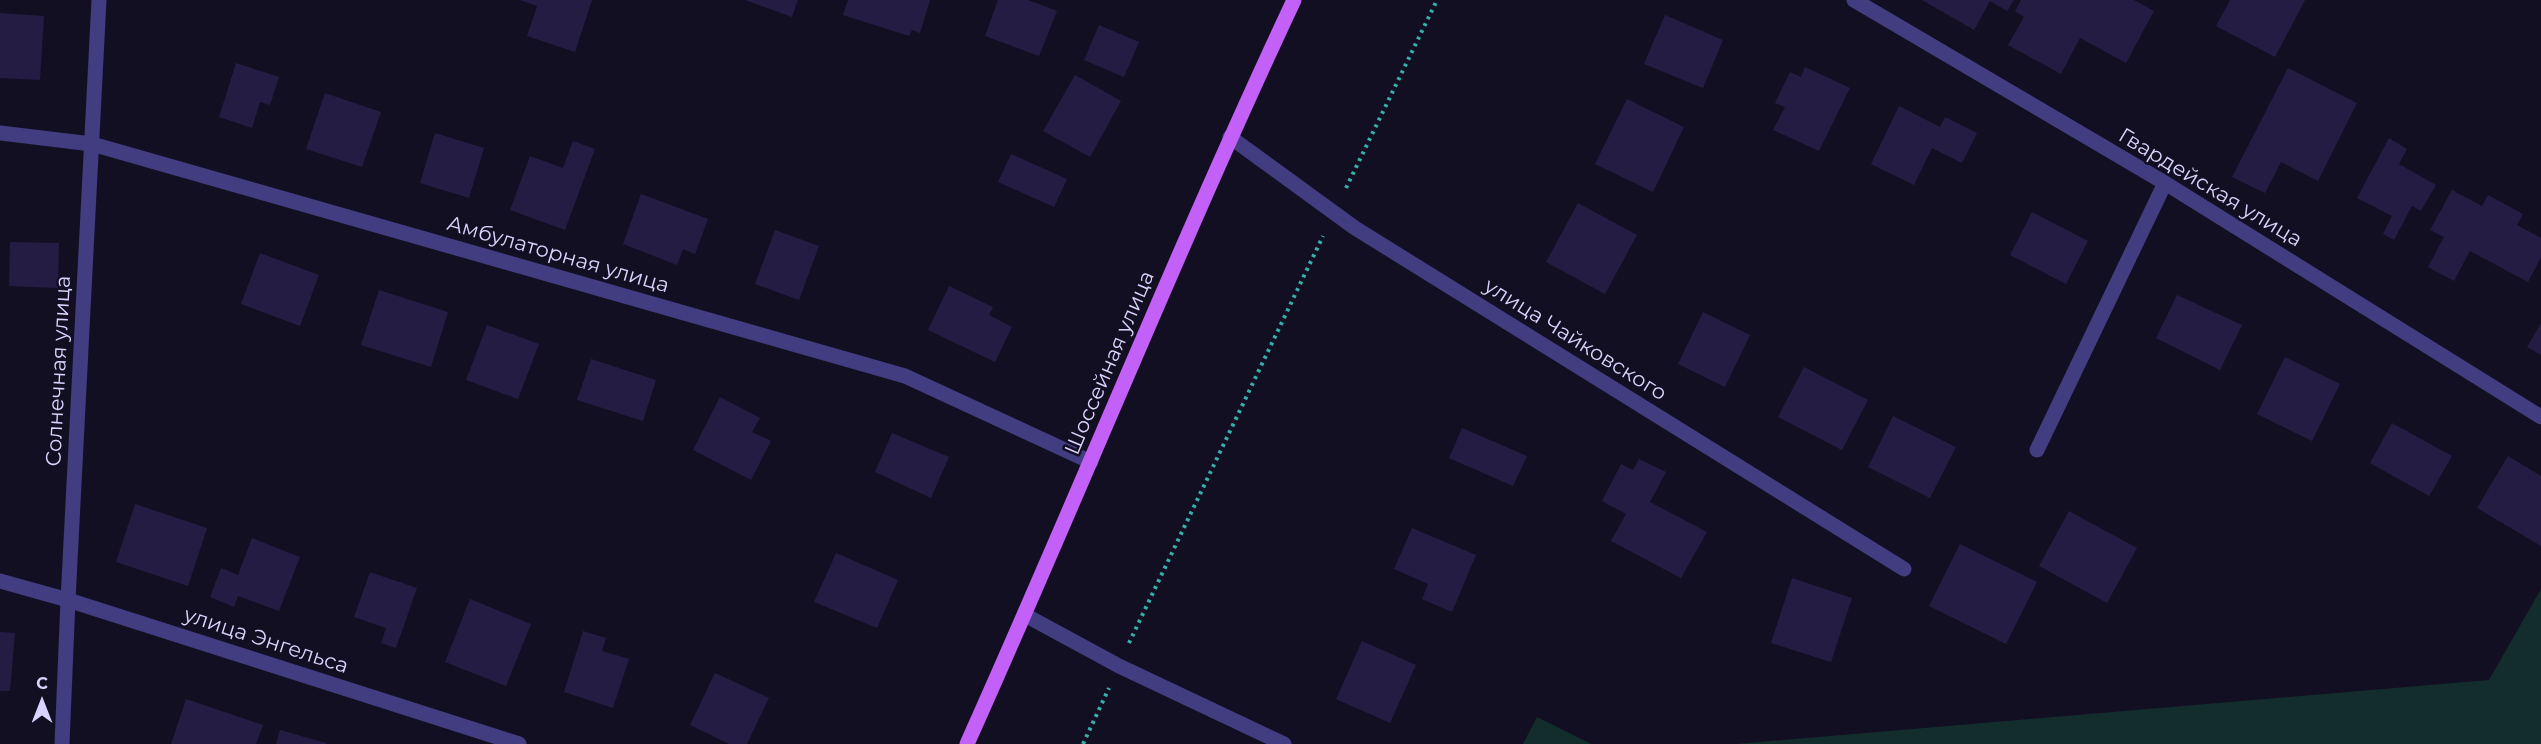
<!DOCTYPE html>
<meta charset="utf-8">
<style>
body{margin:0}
#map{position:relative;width:2541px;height:744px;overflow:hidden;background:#130f23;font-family:Montserrat,sans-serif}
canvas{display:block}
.north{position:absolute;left:12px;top:672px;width:60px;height:60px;-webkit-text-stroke:4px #130f23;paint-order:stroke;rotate:0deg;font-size:16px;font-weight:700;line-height:24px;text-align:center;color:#d9d4fd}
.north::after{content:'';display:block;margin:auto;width:21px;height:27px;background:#d9d4fd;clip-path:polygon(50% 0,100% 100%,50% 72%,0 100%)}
</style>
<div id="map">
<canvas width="2541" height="744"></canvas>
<div class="north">С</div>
</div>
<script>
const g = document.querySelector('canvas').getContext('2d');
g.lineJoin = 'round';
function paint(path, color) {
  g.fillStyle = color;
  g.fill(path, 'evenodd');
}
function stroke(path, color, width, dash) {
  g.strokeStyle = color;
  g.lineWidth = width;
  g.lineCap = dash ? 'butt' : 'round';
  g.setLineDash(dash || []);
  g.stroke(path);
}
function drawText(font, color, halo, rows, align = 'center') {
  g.font = font + ' Montserrat,sans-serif';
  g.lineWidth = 5;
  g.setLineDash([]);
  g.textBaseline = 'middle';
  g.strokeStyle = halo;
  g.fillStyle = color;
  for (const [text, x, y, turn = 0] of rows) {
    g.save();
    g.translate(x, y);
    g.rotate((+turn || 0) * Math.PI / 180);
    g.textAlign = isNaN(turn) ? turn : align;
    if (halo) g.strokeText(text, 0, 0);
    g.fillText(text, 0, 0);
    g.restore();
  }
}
paint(new Path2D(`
 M2541 589V744H1736L2489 680Z
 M1537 717 1591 744H1523Z`), '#132d2d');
paint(new Path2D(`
 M520 0H592L575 52 527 36 537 6Z
 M745 0H798L792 17Z
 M848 0H930L920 33 912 30 909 36 843 15Z
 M998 0H1028L1057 11 1039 56 985 36Z
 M1922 0H2014L2007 11 1990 1 1974 30Z
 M2021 0H2134L2154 11 2126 63 2080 38 2061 74 2008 45 2024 17 2015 11Z
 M2230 0H2305L2275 57 2216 26Z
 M0 13 44 16 40 80 0 78Z
 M1665 15 1723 40 1703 88 1644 64Z
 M1099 25 1139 42 1124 77 1084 60Z
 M236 63 279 77 270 105 260 102 252 128 219 117Z
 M1805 67 1850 88 1819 151 1773 130 1785 107 1775 103 1790 72 1801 77Z
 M2288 68 2357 103 2318 181 2281 162 2265 193 2232 177Z
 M1075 75 1121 101 1090 157 1043 131Z
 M325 93 381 112 362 167 306 149Z
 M1627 99 1684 127 1653 192 1595 164Z
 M1899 106 1940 127 1945 117 1977 133 1962 163 1932 148 1914 185 1871 164Z
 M435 133 484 148 469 198 420 183Z
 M2389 138 2407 149 2399 164 2436 185 2421 211 2412 206 2394 240 2383 234 2392 216 2357 198Z
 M573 141 595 149 565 230 510 210 530 156 563 168Z
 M1011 154 1067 179 1054 207 998 182Z
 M2452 190 2482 206 2488 195 2523 214 2517 225 2541 238V257L2528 282 2470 251 2454 281 2428 267 2444 237 2430 230Z
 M641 194 708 219 695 254 683 249 677 265 623 244Z
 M1578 203 1637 235 1605 294 1546 262Z
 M2032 212 2088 241 2066 284 2010 255Z
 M775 230 819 246 799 300 755 284Z
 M10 242 59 243 58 288 9 286Z
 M260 253 319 275 300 326 241 304Z
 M949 286 993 307 989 315 1012 327 995 362 928 330Z
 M379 290 448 312 431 367 361 345Z
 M2177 295 2242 325 2220 370 2156 338Z
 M1703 312 1750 335 1725 387 1678 364Z
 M2541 323V355L2527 347Z
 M487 325 539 344 518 399 466 380Z
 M2285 357 2340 384 2312 441 2257 414Z
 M591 359 656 380 643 421 577 400Z
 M1804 367 1868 400 1842 450 1778 417Z
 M720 397 760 418 752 432 771 441 751 480 693 450Z
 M1893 416 1956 447 1930 498 1868 467Z
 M2392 423 2452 456 2429 496 2370 463Z
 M1462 428 1527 456 1513 486 1449 458Z
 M892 433 949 457 931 498 875 472Z
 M2508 456 2541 476V546L2477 508Z
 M1639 459 1666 472 1650 502 1707 532 1681 578 1611 541 1626 514 1602 501 1621 464 1633 470Z
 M135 504 207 528 188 586 116 562Z
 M2069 511 2137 548 2107 603 2039 566Z
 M1412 528 1476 555 1452 612 1422 599 1428 584 1394 569Z
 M252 538 300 557 279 611 238 596 234 607 210 597 221 568 238 575Z
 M1960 544 2037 582 2006 644 1929 606Z
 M836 553 898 580 877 628 814 602Z
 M370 572 417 588 396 648 381 643 386 628 354 617Z
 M1792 578 1852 598 1831 662 1771 643Z
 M470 599 531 624 506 686 445 662Z
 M583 631 606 638 602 651 629 659 613 708 564 692Z
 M0 632 15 633 10 691H0Z
 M1362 641 1416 665 1390 723 1336 699Z
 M715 673 769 698 747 744H729L690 725Z
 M186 699 263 725 256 744H171Z
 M280 730 326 743V744H276Z`), '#251c43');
stroke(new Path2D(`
 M1346 188 1437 0
 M1129 643 1323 236
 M1083 744 1109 688`), '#35b0ab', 4, [3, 4.5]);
stroke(new Path2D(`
 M1854 0 2165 183 2541 417
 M0 133 92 144 905 376 1091 462
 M1230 137 1355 228 1904 569
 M2037 450 2165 183
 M0 581 68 600 519 744
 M1025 615 1119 666 1284 744
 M62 744 68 600 99 0`), '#413d80', 15);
stroke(new Path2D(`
 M967 744C1078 497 1179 245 1294 0`), '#c260f8', 15);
drawText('21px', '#d9d4fd', '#130f23', [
 ["Гвардейская улица",2210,188,31],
 ["Амбулаторная улица",558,255,16],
 ["улица Чайковского",1575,340,32],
 ["Шоссейная улица",1110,363,-67],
 ["Солнечная улица",59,371,-87],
 ["улица Энгельса",266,641,18]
]);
</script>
